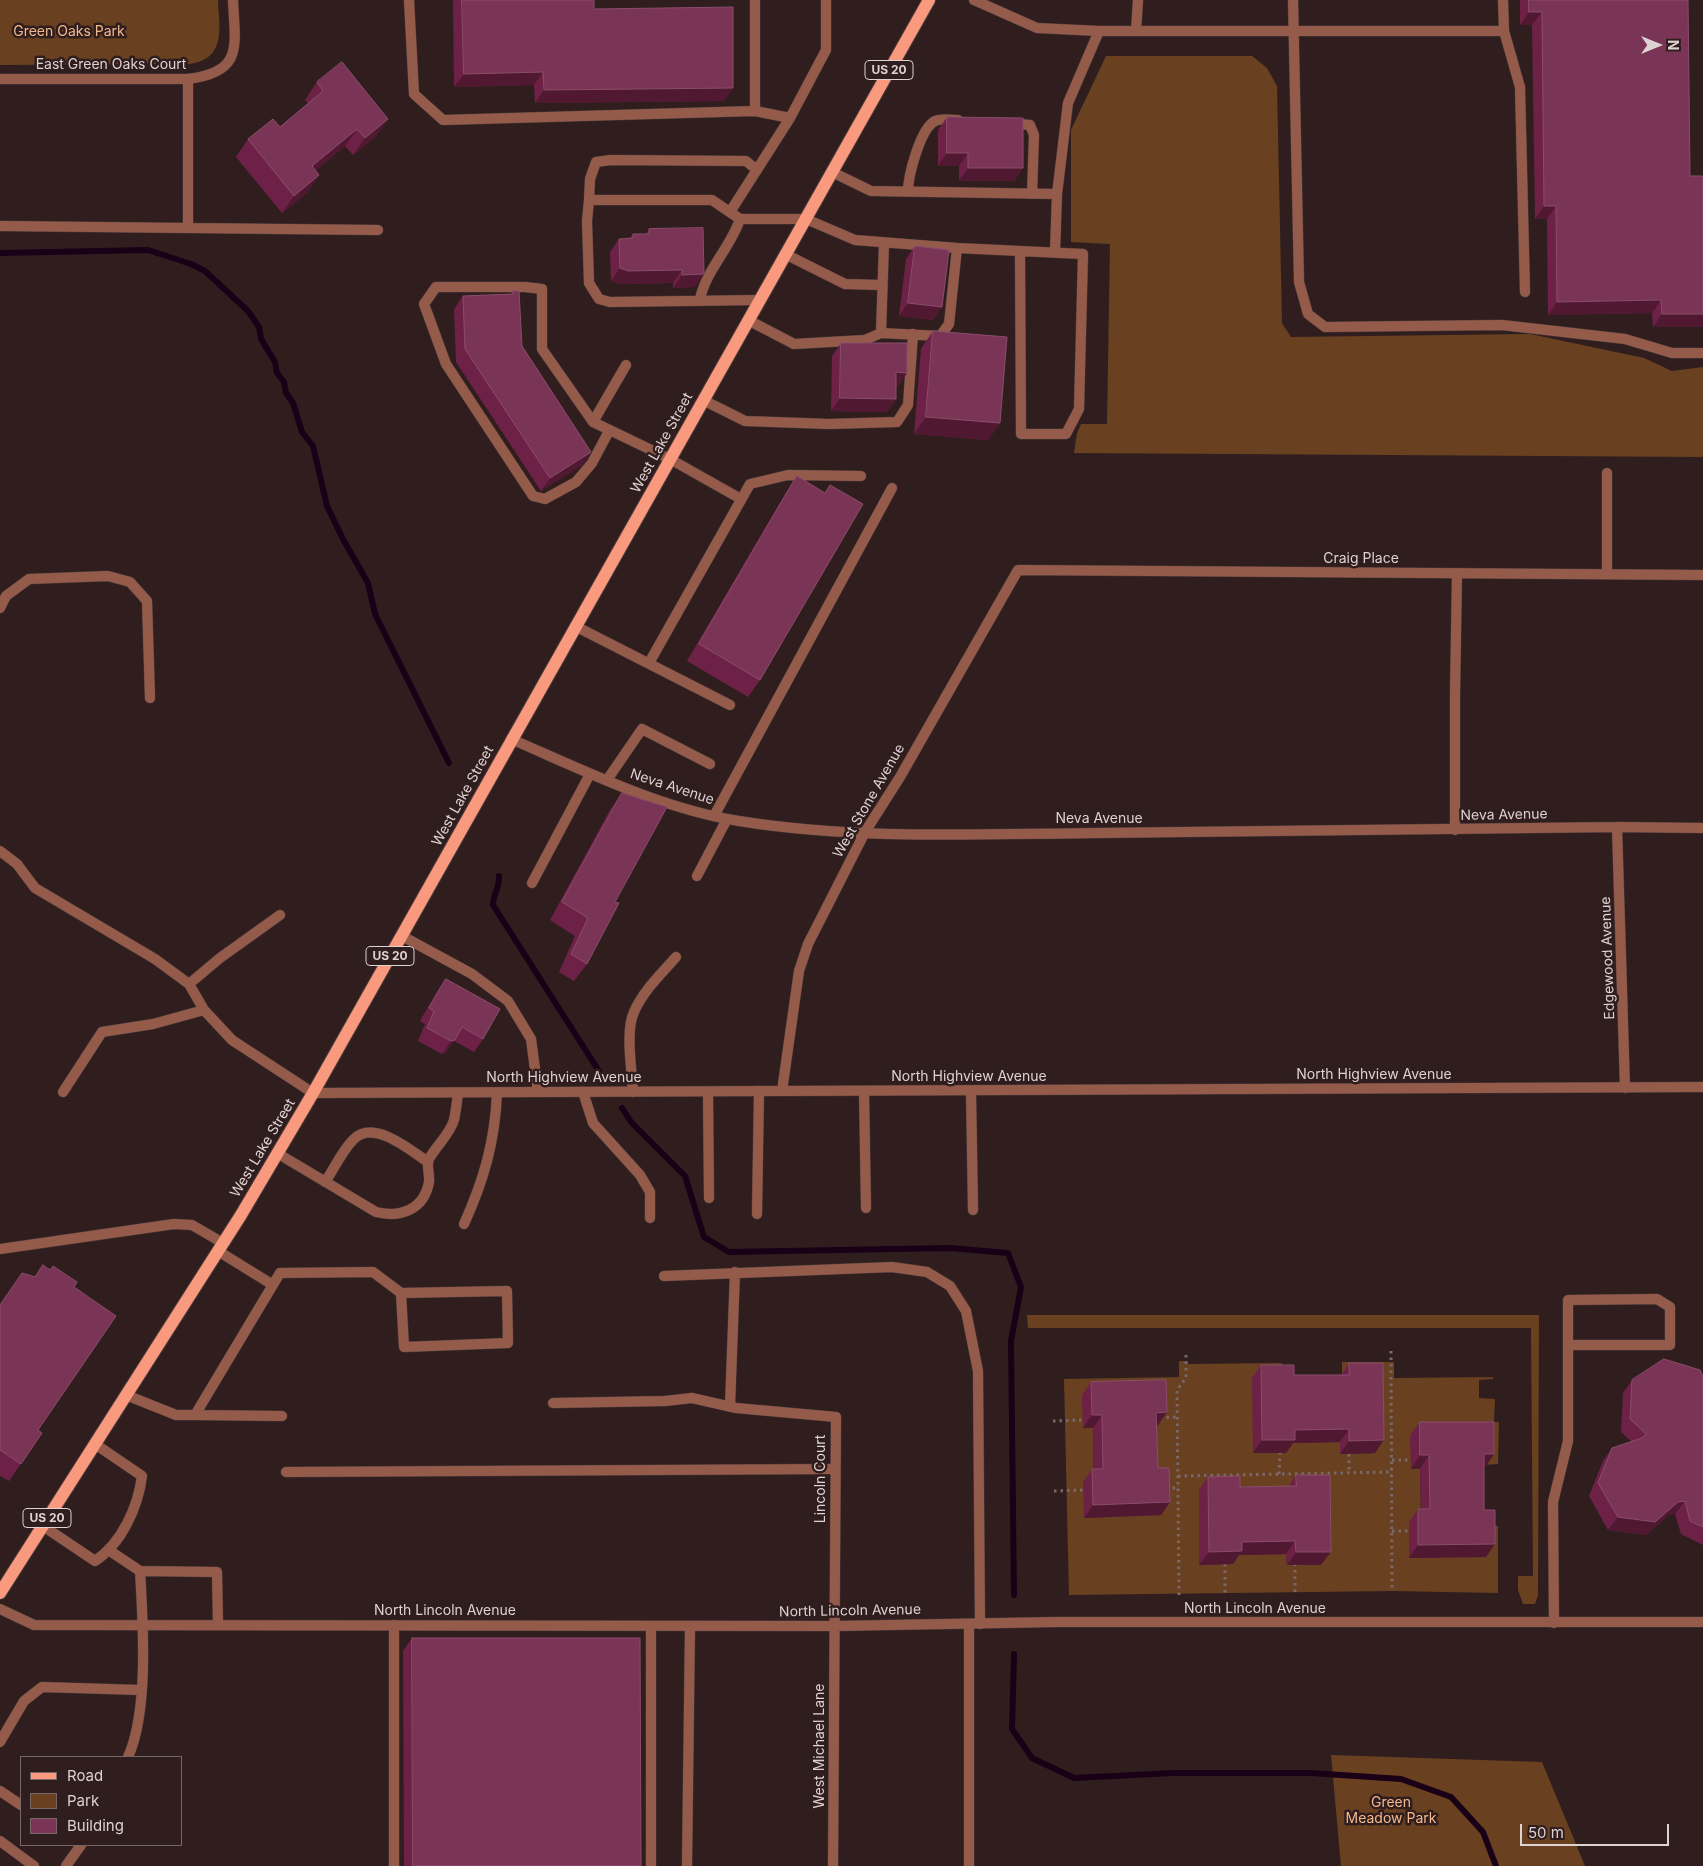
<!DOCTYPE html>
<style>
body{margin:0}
#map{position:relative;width:1703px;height:1866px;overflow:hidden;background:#301e1f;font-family:Inter,sans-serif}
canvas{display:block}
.legend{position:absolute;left:20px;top:1756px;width:162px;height:90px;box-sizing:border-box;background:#301e1f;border:1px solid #766667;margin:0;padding:6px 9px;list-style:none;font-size:15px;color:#dfd2d2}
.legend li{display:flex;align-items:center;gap:10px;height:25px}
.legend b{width:25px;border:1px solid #766667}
.north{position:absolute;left:1633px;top:20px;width:50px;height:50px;-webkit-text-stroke:4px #301e1f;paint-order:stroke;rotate:90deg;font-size:14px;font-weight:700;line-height:20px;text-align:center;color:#dfd2d2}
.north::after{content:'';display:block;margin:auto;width:18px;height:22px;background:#dfd2d2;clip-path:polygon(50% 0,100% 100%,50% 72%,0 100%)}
.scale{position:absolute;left:1520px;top:1824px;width:149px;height:22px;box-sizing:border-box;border:2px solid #dfd2d2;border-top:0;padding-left:6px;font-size:15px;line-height:18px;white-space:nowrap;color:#dfd2d2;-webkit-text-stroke:4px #301e1f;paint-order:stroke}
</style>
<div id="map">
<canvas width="1703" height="1866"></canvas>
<ul class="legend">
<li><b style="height:6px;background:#f9997d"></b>Road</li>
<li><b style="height:14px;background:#694120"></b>Park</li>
<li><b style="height:14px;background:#7a3456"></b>Building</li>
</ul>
<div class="north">N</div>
<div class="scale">50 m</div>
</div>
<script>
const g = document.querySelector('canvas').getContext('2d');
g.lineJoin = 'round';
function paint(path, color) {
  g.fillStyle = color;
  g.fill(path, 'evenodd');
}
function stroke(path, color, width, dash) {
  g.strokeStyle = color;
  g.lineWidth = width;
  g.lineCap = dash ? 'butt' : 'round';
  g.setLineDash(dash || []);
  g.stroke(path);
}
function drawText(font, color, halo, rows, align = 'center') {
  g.font = font + ' Inter,sans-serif';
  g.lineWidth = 5;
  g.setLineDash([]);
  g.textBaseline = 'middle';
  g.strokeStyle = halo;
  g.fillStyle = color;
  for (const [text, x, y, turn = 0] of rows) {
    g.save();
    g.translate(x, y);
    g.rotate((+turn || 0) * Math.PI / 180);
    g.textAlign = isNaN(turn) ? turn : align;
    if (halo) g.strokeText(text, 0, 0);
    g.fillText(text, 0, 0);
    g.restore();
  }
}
paint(new Path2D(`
 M0 0H218C219 28 227 58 190 64L0 65Z
 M1106 56H1252L1267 68 1277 86 1282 323 1291 337 1530 334 1644 358 1672 371 1703 367V457L1074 453 1077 433 1081 424H1107L1110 244 1071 242V130Z
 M1027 1315H1539L1538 1595 1535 1604H1523L1518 1590V1576H1533L1531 1328H1028Z
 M1179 1361H1188V1364L1282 1363 1286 1443 1340 1442V1454L1375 1453 1342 1377V1362H1394V1378L1493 1377V1379L1479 1380V1398L1495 1399 1494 1422H1499L1498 1464 1420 1469 1421 1522 1498 1526V1593L1392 1591 1069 1595 1064 1379 1179 1377ZM1158 1425 1147 1426 1094 1482 1093 1428H1083ZM1321 1488 1287 1565 1286 1554 1233 1555Z
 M1331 1755 1542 1762 1585 1866H1341Z`), '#694120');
stroke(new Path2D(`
 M0 253 148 250 191 264 205 271 248 311 259 327 261 339 275 362 277 373 284 382 286 393 293 403 302 432 313 446 327 506 343 539 368 583 375 614 449 763
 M499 876C500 887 493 894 493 905L602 1076
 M622 1108 631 1122 685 1176 704 1237 729 1252 950 1248 1008 1253 1021 1287 1011 1341 1014 1595
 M1014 1654 1012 1729 1032 1758 1074 1778 1173 1773H1311L1401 1779 1451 1797 1483 1832 1496 1866`), '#190016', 6);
const lane = new Path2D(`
 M409 0 414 94 443 120 755 111
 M974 0 1037 28 1099 31H1504L1503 0
 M1293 0 1299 282 1308 314 1325 327 1502 325 1625 339 1672 353H1703
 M1136 31 1138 0
 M1504 31 1520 87 1525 292
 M188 79V227
 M790 118 826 50V0
 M1010 123 1030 125 1034 135 1032 194
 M832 172 871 191 1057 194 1068 103 1099 31
 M908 192C908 176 920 129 935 121 941 118 951 120 958 120
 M589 200 590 179 596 162 611 160 746 161 757 170
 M730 212 790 118 755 111V0
 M0 226 378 230
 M957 248 1020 251
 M1020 251 1083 254 1079 409 1066 434H1021Z
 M1055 252 1057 194
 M785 254 845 284 881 285
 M700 299C706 270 731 247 740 219
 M748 320 794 344 865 340 881 333 940 336 949 324 957 248 855 240 806 219H740L712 200H589L587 221 589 283 599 299 610 302 760 300
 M881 333 884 243
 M703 400 745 421 829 424 897 422 908 405 913 334
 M593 422 626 365
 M609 431 592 463 576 482 545 499 533 496 446 364 424 304 436 287H525L542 289V349L593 422 670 459 741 499
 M0 608 6 596 29 579 108 576 130 582 147 601 150 698
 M575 626 730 705
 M649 663 750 484 788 475 861 476
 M607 780 642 729 710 764
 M714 816 892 488
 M0 851 17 864 35 888 155 959 189 984 204 1010 232 1040 313 1093
 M697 876 727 819
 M532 883 590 774
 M402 936 472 974 508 1001 531 1039 538 1092
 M189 984 220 958 280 915
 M864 1091 866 1208
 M971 1091 973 1210
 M63 1092 102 1032 153 1024 204 1010
 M583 1092 593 1123 640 1175 650 1192V1218
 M633 1092C632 1070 625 1031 634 1012 643 991 661 974 676 957
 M708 1092 709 1198
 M277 1153 376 1212C400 1218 424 1210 429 1182 430 1175 426 1165 429 1159 436 1146 450 1134 454 1120 456 1111 457 1101 458 1093
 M325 1182C334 1169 342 1151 353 1140 373 1118 410 1150 428 1162
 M757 1214 759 1091
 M464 1224C484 1180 495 1141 497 1093
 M0 1249 174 1224 192 1225 223 1243
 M218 1251 273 1285
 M664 1276 892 1267 927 1272 950 1286 966 1311 978 1371 980 1624
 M126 1395 176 1415H195L280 1273 373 1272 401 1293 404 1347 508 1343 507 1291 401 1293
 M553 1403 665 1401 692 1398
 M730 1406 735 1272
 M195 1415 282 1416
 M286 1472 835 1469
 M43 1526 95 1561C122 1543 138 1507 142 1476L95 1444
 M110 1551 140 1571C143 1622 149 1711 128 1757
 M140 1571 217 1572 218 1624
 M1554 1623 1553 1502 1568 1441V1300L1657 1299 1670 1307V1345H1568
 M969 1624V1866
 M394 1625V1866
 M651 1626V1866
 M0 1742 24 1701 42 1687 140 1690
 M0 1791 21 1805
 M0 1841 34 1866
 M66 1866 81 1845
 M687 1866 690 1626`);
const street = new Path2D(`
 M0 79H188C244 72 235 46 233 0
 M1607 574V473
 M511 739C583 770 661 809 739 821 857 840 980 834 1099 833 1272 831 1445 830 1617 827L1703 828
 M1617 827 1625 1088
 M1455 830V695L1457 573
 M782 1091 799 971 808 944 865 832 900 777 1018 570 1703 575
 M313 1093 1703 1087
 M692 1398 736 1408 836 1417 833 1866
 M0 1609 34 1625 835 1626 1057 1622H1703`);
const primary = new Path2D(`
 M0 1593 241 1215 313 1093 929 0`);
stroke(lane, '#4c3b3c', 11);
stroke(street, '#4c3b3c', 11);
stroke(primary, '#4c3b3c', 14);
stroke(new Path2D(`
 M1391 1351 1392 1591
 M1160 1418 1177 1417
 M1053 1421 1083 1420
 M1349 1454V1473
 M1392 1460H1411
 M1279 1474 1280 1453
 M1178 1476 1392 1472
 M1166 1488H1178
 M1054 1491 1083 1490
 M1392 1531H1409
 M1225 1564V1594
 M1295 1592V1565
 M1179 1595 1177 1390 1186 1378V1352`), '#79696a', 3, [2.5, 4]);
stroke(lane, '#955b4a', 10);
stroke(street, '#955b4a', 10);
stroke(primary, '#f9997d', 12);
paint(new Path2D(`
 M453 0H594V9L733 88 724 101 535 103 534 85 454 87Z
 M1520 0H1688L1690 176H1703V327H1653L1652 313 1548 315 1547 219H1535L1532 25H1520Z
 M317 82 388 119 376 136 353 155 345 146 315 171 319 175 307 193 282 213 236 157 248 139 280 127 308 103 305 100Z
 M947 117 1023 168 1014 181H959V166H938V130Z
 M703 228 695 287 673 288V283L619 284 611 281 610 252 619 239 630 238 633 234H646L649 229Z
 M915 246 942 307 933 320 899 316 906 259Z
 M513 291 522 346 591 452 582 465 541 491 456 362 454 309 463 296 511 294Z
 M933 331 1000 423 988 440 914 434 921 349Z
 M841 343 907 373 898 386H896V399L887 412 831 411 832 356Z
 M797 476 825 493 830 485 760 680 748 697 687 661 785 494Z
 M622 793 615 902 587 964 574 981 559 972 575 936 550 920 610 810Z
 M446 979 483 1039 474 1052 454 1041 445 1053 442 1054 418 1041 425 1024 420 1021 437 992Z
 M43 1265 74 1287 38 1430 42 1433 9 1481 0 1476V1304L34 1277Z
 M1349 1363 1375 1453 1340 1454V1442L1293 1443 1286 1453H1253L1252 1378 1261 1365 1294 1375H1341Z
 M1703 1376V1545L1681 1534 1675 1514 1669 1515 1646 1535 1608 1530 1589 1496 1603 1461 1612 1448 1632 1442 1621 1432 1623 1393 1632 1380Z
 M1091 1382 1167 1412 1158 1425H1156L1158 1468 1170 1502 1161 1515 1084 1518 1083 1482 1092 1469H1094L1093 1428H1083L1082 1395Z
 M1420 1422 1485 1468H1484V1510L1495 1544 1486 1557 1409 1558V1522L1418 1509H1421L1420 1469H1411L1410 1435Z
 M1296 1475 1321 1565H1287L1286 1554 1239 1555 1233 1564 1199 1565V1490L1208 1477 1240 1487H1288Z
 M412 1638 641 1866H404L403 1651Z`), '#6e2147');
paint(new Path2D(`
 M1529 12H1542L1532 25H1520Z
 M543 72 534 85 454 87 464 74Z
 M733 88 724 101 535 103 544 90Z
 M388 119 376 136 353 155 365 138Z
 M357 129 345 146 300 184 312 166Z
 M947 153H968L959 166H938Z
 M968 168H1023L1014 181H959Z
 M319 175 307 193 282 213 294 196Z
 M1544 206H1556L1547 219H1535Z
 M620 268 682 270 673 283 619 284 611 281Z
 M704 274 695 287 673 288 682 275Z
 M1661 300 1652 313 1548 315 1557 302Z
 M908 303 942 307 933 320 899 316Z
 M1662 314H1703V327H1653Z
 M896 372 907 373 898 386 887 385Z
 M840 398 896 399 887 412 831 411Z
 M926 417 1000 423 988 440 914 434Z
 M591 452 582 465 541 491 550 478Z
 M455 1040 445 1053 442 1054 451 1041Z
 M1167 1412 1158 1425 1147 1426 1156 1413Z
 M1092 1415H1102L1093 1428H1083Z
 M1349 1429 1340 1442 1293 1443 1286 1453H1253L1262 1440 1295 1430Z
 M1384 1440 1375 1453 1340 1454 1349 1441Z
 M1484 1454H1494L1485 1468H1475Z
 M1420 1455H1429L1420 1469H1411Z
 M1685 1501 1675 1514 1669 1515 1646 1535 1608 1530 1618 1517 1678 1502Z
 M1170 1502 1161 1515 1084 1518 1093 1505Z
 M1295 1541 1286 1554 1239 1555 1233 1564 1199 1565 1209 1552 1242 1542Z
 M1495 1544 1486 1557 1409 1558 1418 1545Z
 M1296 1552H1331L1321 1565H1287Z`), '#501831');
const building = new Path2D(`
 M462 0H594V9L733 7V88L544 90 543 72 464 74Z
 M1529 0H1688L1690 176H1703V314H1662L1661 300 1557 302 1556 206H1544L1542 12H1529Z
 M342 62 388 119 365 138 357 129 312 166 319 175 294 196 248 139 273 119 280 127 323 91 317 82Z
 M947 117 1023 118V168H968V153H947Z
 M703 228 704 274 682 275V270L628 271 620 268 619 239 633 238V234H649V229Z
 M915 246 949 250 942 307 908 303Z
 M513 291H519L522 346 591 452 550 478 465 349 463 296 513 294Z
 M933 331 1007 337 1000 423 926 417Z
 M841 343H907V373L896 372V399L840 398Z
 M797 476 825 493 830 485 863 504 760 680 699 644Z
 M622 793 667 807 615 902 619 903 587 964 571 954 588 918 562 902Z
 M446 979 500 1009 483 1039 462 1027 455 1040 451 1041 427 1028 434 1011 429 1008Z
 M43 1265 50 1270 53 1266 77 1282 74 1287 116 1316 38 1430 42 1433 21 1464 0 1450V1305L22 1273 35 1277Z
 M1664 1359 1700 1370 1703 1376V1527L1690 1521 1685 1501 1678 1502 1655 1522 1618 1517 1598 1483 1612 1448 1642 1438 1646 1434 1630 1419 1632 1380Z
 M1349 1363H1383L1384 1440 1349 1441V1429L1295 1430V1440H1262L1261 1365H1294V1375H1349Z
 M1166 1380 1167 1412 1156 1413 1158 1468H1169L1170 1502 1093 1505 1092 1469H1103L1102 1415H1092L1091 1382Z
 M1420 1422H1494V1454H1484V1510H1495V1544L1418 1545V1509H1430L1429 1455H1420Z
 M1296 1475H1330L1331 1552H1296L1295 1541 1242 1542V1551L1209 1552 1208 1477 1240 1476V1487L1296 1486Z
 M412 1638H640L641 1866H413Z`);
paint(building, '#7a3456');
stroke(building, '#8a4d6a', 1);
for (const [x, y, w] of [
 [889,70,48],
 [390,956,48],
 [47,1518,48]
]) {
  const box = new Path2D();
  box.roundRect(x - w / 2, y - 9.5, w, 19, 4);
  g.fillStyle = '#301e1f';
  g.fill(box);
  stroke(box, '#dfd2d2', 1);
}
drawText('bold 12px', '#dfd2d2', null, [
 ["US 20",889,70],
 ["US 20",390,956],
 ["US 20",47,1518]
]);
drawText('14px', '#f3b88c', '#301e1f', [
 ["Green Oaks Park",69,32],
 ["Green",1391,1803],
 ["Meadow Park",1391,1819]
]);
drawText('14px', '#dfd2d2', '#301e1f', [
 ["East Green Oaks Court",111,65],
 ["West Lake Street",662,443,-61],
 ["Craig Place",1361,559],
 ["Neva Avenue",672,787,18],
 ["West Lake Street",463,796,-61],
 ["West Stone Avenue",869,801,-60],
 ["Neva Avenue",1504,815,-1],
 ["Neva Avenue",1099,819],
 ["Edgewood Avenue",1608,958,-92],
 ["North Highview Avenue",1374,1075],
 ["North Highview Avenue",969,1077],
 ["North Highview Avenue",564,1078],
 ["West Lake Street",263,1148,-59],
 ["Lincoln Court",821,1479,-90],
 ["North Lincoln Avenue",1255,1609],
 ["North Lincoln Avenue",445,1611],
 ["North Lincoln Avenue",850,1611,-1],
 ["West Michael Lane",820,1746,-90]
]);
</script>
